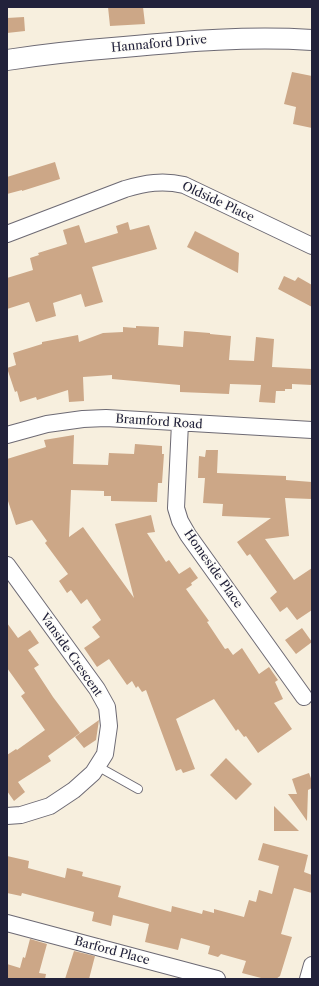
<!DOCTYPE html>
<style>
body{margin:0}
#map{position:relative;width:319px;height:986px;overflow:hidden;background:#f7efde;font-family:"Libre Caslon Text",serif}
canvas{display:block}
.frame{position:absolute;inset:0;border:8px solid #22223b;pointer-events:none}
</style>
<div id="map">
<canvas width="319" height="986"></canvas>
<div class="frame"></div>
</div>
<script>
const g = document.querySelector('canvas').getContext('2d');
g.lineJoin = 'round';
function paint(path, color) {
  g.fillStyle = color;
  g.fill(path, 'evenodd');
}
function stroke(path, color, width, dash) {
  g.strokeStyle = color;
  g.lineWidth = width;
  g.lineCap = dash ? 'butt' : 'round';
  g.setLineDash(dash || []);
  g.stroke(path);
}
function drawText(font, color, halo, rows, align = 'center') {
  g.font = font + ' "Libre Caslon Text",serif';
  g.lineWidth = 3;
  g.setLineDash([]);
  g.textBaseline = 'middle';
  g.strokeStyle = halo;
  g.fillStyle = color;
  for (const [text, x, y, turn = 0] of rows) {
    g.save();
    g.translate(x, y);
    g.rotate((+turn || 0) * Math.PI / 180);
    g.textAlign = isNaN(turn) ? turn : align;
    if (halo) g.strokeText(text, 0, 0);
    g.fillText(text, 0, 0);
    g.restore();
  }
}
paint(new Path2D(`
 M108 7H143L145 24 110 26Z
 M24 17 25 31 7 33V18Z
 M292 72 312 76V128L293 124 296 107 284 104Z
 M55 162 60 179 22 191V190L7 194V177Z
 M128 222 130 230 149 225 157 249 92 267 103 302 85 307 81 294 53 303 56 316 36 322 29 302 7 309V278L33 270 30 258 39 255 38 253 67 244 63 230 79 225 85 243 118 233 116 226Z
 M195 231 239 253 238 273 187 247Z
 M284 276 295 281 298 277 312 285V307L278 289Z
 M136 326 159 327 158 345 183 347 184 331 210 333V334L231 336 229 360 254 361 256 337 274 339 272 367 312 369V385L292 384V389H285V391H276L275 403 259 402 261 385 230 384 229 394 180 392V385L112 379V375L83 377 84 401 69 402 68 390 37 400 36 397 20 402 17 391 15 392 7 368 16 365 13 353 42 344V342L78 335 79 342 103 333 123 332V327L136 328Z
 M74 435 73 464 108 465 109 453 134 454 135 444 162 446V454H164L162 483H158L157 502 111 501V496H104V491L71 490 69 537 83 527 134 598 115 524 151 515 155 532 147 533 166 562 169 560 179 574 190 567 198 578 191 583 192 585 186 589 209 621 207 622 225 649 228 648 233 655 242 648 259 674 269 667 278 680 275 682 283 699 274 703 292 729 258 753 246 736 244 737 238 729 236 731 214 699 176 719 195 769 183 773 181 769 176 771 146 690 142 692 138 686 136 688 132 681 127 685 109 659 97 667 84 648 100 637 92 627 101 620 87 599 81 604 71 590 67 593 59 581 68 574 45 543 47 541 32 520 16 525 7 498V459L46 447 44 440Z
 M206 450H218L217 473 286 476V480L312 482V499L285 498 289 536 265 539 294 580 312 568V610L297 620 287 607 280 612 270 598 277 592 250 554 247 556 237 542 271 518 222 516 223 504 203 503 205 478H198L199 456 205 457Z
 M7 623 18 638 30 630 39 643 28 650 39 665 34 668 53 697 80 733 48 756 51 761 18 782 25 792 14 801 7 791V755L16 749 17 750 45 730 21 696 25 693 7 668Z
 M302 628 312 642 296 654 285 640Z
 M99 720 96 740 84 748 75 737Z
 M226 758 252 784 236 800 210 775Z
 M309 773 312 781V788L308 790 307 821 288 794H297L292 779Z
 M274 806 299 831H274Z
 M263 843 308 855 304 872 312 875V893L294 888 281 934 292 937 280 976 276 979H265L242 973 246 961 221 954 218 957 208 954 210 946 181 938 178 950 145 942 149 924 113 915 111 926 92 921 94 912 22 893 21 896 7 893V856L29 861 28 868 65 878 67 868 83 872 82 876 121 886 118 897 171 912 172 906 202 914 203 910 214 913V909L244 917 249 900 256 902 259 890 272 894 279 866 258 860Z
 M30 939 47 944 39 973 46 974 45 979H7V964L20 968 23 957 25 958Z
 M74 951 95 956 89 979H65Z`), '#cca787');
const service = new Path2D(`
 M97 766 138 789`);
const minor = new Path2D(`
 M7 234 125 189C145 183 163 180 184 185L312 246
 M180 423 176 508 180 521 188 535 304 697
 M7 435 47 424 83 419 106 418 312 430
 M7 565 97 689 107 707 109 726 105 754 93 773 74 790 50 806 21 815 7 816
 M7 923 217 979
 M308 979 312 965`);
const tertiary = new Path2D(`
 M7 60C46 54 85 50 124 47 187 41 249 36 312 40`);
stroke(service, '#6d6a74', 10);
stroke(minor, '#6d6a74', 18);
stroke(tertiary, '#6d6a74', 22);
stroke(service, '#fff', 8);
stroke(minor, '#fff', 16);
stroke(tertiary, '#fff', 20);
drawText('12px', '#22223b', '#fdfcf7', [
 ["Hannaford Drive",159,44,-5],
 ["Oldside Place",218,202,25],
 ["Bramford Road",159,422,4],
 ["Homeside Place",213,569,55],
 ["Vanside Crescent",71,655,55],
 ["Barford Place",112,951,15]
]);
</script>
